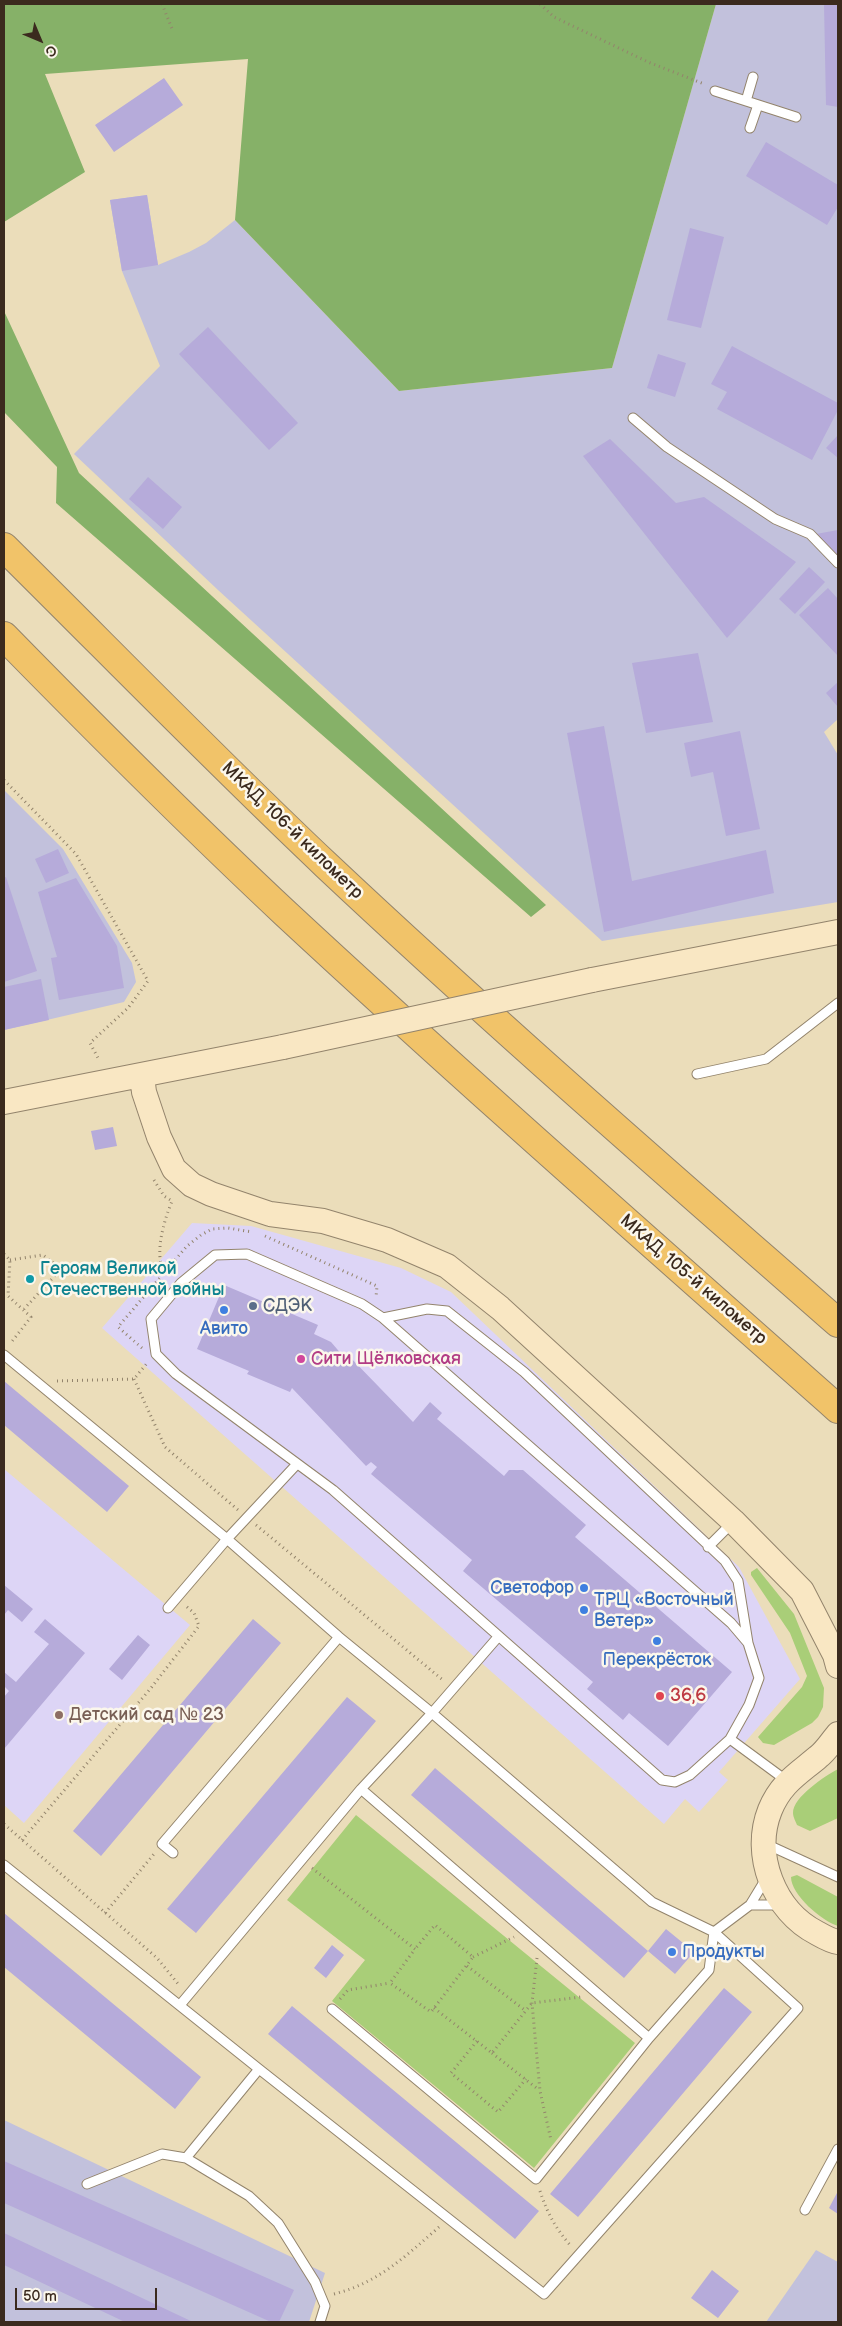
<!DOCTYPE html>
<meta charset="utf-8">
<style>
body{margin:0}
#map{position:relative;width:842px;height:2326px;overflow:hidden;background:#ebddba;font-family:"Balsamiq Sans",sans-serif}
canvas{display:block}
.frame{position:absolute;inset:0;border:5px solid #3b2a1e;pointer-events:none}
.north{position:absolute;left:15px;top:15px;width:50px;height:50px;-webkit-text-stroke:4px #fbf7ec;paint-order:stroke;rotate:135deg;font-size:14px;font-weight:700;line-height:20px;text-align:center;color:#3b2a1e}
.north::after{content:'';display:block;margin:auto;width:18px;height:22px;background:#3b2a1e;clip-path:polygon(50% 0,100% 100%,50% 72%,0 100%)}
.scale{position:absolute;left:15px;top:2288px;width:142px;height:22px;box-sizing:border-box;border:2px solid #3b2a1e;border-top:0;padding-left:6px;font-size:15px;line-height:18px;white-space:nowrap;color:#3b2a1e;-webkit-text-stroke:4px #fbf7ec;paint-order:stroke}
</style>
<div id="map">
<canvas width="842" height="2326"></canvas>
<div class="frame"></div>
<div class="north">С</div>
<div class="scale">50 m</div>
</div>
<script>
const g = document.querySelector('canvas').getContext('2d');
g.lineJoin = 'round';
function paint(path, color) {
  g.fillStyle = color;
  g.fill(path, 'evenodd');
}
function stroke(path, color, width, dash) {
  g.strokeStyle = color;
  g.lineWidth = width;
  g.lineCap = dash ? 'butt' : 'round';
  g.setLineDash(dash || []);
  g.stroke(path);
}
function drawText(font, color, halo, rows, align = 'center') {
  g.font = font + ' "Balsamiq Sans",sans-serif';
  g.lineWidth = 5;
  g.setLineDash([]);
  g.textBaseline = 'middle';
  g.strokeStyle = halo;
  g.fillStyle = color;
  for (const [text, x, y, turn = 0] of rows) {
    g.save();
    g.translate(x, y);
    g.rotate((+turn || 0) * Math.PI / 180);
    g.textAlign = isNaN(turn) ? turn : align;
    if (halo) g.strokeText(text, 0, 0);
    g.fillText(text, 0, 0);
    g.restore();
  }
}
paint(new Path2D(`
 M192 1223 251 1226 401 1268 451 1292 739 1567 800 1679 719 1772 728 1780 699 1812 685 1799 664 1824 102 1328Z
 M4 1469 190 1625 24 1823 4 1805Z`), '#ddd5f6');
paint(new Path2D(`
 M716 4H838V719L824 732 838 755V902L602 941 218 590 74 454 160 366 122 271 110 200 147 195 158 265 189 252 206 243 235 220 399 391 612 368Z
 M4 790 63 849 132 963 136 982 124 1002 4 1030Z
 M4 2120 325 2273 309 2322H4Z
 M816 2250 838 2262V2322H766Z`), '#c2c1dc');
paint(new Path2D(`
 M757 1568 794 1614 824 1688 823 1707 818 1717 812 1723 774 1745 763 1743 758 1737 802 1687 807 1676 790 1633 751 1575V1572Z
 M838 1769V1818L810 1831 797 1825C796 1822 793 1817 793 1813 793 1797 825 1776 838 1769Z
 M356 1815 635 2043 534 2168 332 2001 365 1960 287 1900Z
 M797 1875 838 1897V1926C822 1921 791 1895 791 1877Z`), '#a9ce78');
paint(new Path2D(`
 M4 4H716L612 368 399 391 235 220 248 59 45 74 85 172 4 222Z
 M4 311 79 473 546 905 531 917 56 503 57 467 4 412Z`), '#86b168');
paint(new Path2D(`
 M824 4H838V107L826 105Z
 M164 78 183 105 114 152 95 125Z
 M766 142 838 185V207L827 225 746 176Z
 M147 195 158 265 122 271 110 200Z
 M690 228 724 237 701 328 667 320Z
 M208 327 298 423 269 450 179 354Z
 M732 346 838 403V410L812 460 717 409 727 392 711 384Z
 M658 354 686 363 675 397 647 388Z
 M838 435V458L826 448Z
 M610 439 676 503 704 497 796 562 727 638 583 456Z
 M148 477 182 507 163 529 129 499Z
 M838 530V556L816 534Z
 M809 567 825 582 795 614 779 599Z
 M828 588 838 599V656L799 615Z
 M698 653 713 722 646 733 632 663Z
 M838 682V707L826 693Z
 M604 726 632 881 766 850 774 893 604 932 567 733Z
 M740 731 760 829 726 836 713 772 691 777 684 743Z
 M58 849 69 873 46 883 35 859Z
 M6 877 37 971 4 982V878Z
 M76 878 117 946 124 988 59 1000 51 958 57 957 38 892Z
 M41 979 49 1020 4 1030V987Z
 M113 1127 117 1146 95 1150 91 1131Z
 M224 1285 318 1325 314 1334 331 1342 343 1356 346 1353 413 1422 430 1402 442 1413 437 1419 504 1476 509 1470H523L586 1525 575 1537 732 1672 668 1746 629 1713 623 1720 587 1689 593 1682 463 1571 472 1560 371 1474 377 1467 371 1462 366 1466 292 1388 290 1392 247 1374 249 1371 197 1349Z
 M4 1381 129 1486 107 1512 4 1425Z
 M4 1585 33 1609 22 1622 8 1610 4 1615Z
 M45 1619 85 1653 4 1749V1697L9 1691 4 1686V1672L16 1682 49 1644 34 1632Z
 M253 1619 281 1643 101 1856 73 1831Z
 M138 1635 150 1645 122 1680 109 1669Z
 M347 1697 376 1721 196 1933 167 1909Z
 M435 1768 648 1951 624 1978 411 1795Z
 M4 1913 201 2077 175 2109 4 1967Z
 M666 1929 694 1952 675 1974 648 1951Z
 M332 1945 344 1955 326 1978 314 1968Z
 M724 1988 752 2012 578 2217 550 2194Z
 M292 2006 539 2211 515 2239 268 2034Z
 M4 2161 294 2290 279 2322H271L4 2203Z
 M838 2191V2214L829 2208Z
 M4 2233 193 2322H125L4 2265Z
 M712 2270 739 2291 718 2318 691 2298Z`), '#b6abda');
const lane = new Path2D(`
 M715 91 796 117
 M746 101 753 77
 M750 128 758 105
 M633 418 667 447 775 519 810 534 838 563
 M697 1074 766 1059 838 1003
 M383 1318 427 1309 447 1311 524 1372 725 1561 738 1581 748 1643 759 1678 749 1705 730 1739 690 1775 675 1782 662 1780 333 1490 176 1374 156 1354 151 1319 181 1283 215 1255 247 1254 362 1304 383 1318 731 1623 748 1643
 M4 1355 227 1539 339 1637 432 1713 652 1902 714 1932 750 1905 767 1877
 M708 1547 733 1522
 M168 1608 227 1539 297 1464
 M730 1739 787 1781
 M766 1844 838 1877
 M173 1853 162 1844 339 1637
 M4 1865 259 2069 544 2294 798 2008 714 1932 709 1970 649 2038 361 1789 432 1713 498 1637
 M750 1905H782
 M180 2005 361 1789
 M332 2009 536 2179 649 2038
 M186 2158 259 2069
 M87 2184 162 2154 186 2158 249 2196 278 2223 315 2282 325 2306 320 2322
 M805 2210 838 2149`);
const secondary = new Path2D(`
 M592 980 838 932
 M142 1076 144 1092 159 1137 174 1169 192 1185 211 1194 270 1214 323 1221 387 1240 447 1266 500 1308 733 1521 802 1591 835 1655 838 1666
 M4 1102 283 1047
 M838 1734C832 1741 826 1751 818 1757 798 1774 781 1783 770 1810 752 1855 774 1911 817 1933 824 1937 831 1941 838 1942`);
const highway = new Path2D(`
 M4 547C111 653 216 761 326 865 493 1022 666 1172 838 1323
 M4 636C96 730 189 823 285 913 466 1081 653 1245 838 1409`);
stroke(lane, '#93846c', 11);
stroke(secondary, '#93846c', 26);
stroke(highway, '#93846c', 30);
stroke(new Path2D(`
 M162 4 173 31
 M540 4 554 17 648 62 704 84
 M4 780 76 854 148 981 128 1008 90 1043 98 1058
 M154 1180 164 1196 172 1201C164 1221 154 1253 164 1272
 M265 1236 377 1286 376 1297
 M4 1254 10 1260 8 1296 31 1317 10 1344
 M10 1260 43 1255 61 1269 24 1309
 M61 1269 160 1265
 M142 1348 118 1327 187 1246 201 1235 212 1229 228 1228 252 1232
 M134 1379 165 1447 238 1510
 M57 1381 134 1379 148 1362
 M256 1525 444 1681
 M4 1824 157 1958 179 1985
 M22 1840 151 1688 199 1626 194 1613 186 1606
 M312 1868 415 1949 390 1983 431 2012 473 1957 435 1925 415 1949
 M105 1913 154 1854
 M473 1957 514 1937
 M537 1958 532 2003 540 2091 551 2140
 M467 1966 526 2011
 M340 1999 348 1990 390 1983
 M434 2008 492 2053 532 2003 581 1997
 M477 2041 451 2073 498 2112 526 2079
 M492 2053 539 2090
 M540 2191C547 2213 556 2229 571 2246
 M334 2294C378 2283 406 2256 439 2227`), '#93846c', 3, [1, 4]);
stroke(lane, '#fff', 9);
stroke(secondary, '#f9e7c3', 24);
stroke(highway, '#f1c369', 28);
const secondaryBridge = new Path2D(`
 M283 1047 592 980`);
stroke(secondaryBridge, '#93846c', 26, []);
stroke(secondaryBridge, '#f9e7c3', 24);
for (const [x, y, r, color] of [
 [30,1279,5,"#0f9aa8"],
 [253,1306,5,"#5c6f8a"],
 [224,1310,5,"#3f7fe0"],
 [301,1359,5,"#d1479c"],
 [584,1588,5,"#3f7fe0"],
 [584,1610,5,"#3f7fe0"],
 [657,1641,5,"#3f7fe0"],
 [660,1696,5,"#e0444e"],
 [59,1715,5,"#8d6e63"],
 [672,1952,5,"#3f7fe0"]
]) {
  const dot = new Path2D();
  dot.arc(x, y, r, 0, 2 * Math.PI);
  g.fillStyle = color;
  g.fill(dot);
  stroke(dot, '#fbf7ec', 2);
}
drawText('18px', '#3b2a1e', '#fbf7ec', [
 ["МКАД, 106-й километр",292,831,44],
 ["МКАД, 105-й километр",693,1280,41]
]);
drawText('18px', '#0d838f', '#fbf7ec', [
 ["Героям Великой",40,1269],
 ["Отечественной войны",40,1290]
], 'left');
drawText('18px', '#4e5e75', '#fbf7ec', [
 ["СДЭК",263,1306]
], 'left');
drawText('18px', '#366cbe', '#fbf7ec', [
 ["Авито",224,1329],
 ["Светофор",574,1588,"right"],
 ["ТРЦ «Восточный",594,1600,"left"],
 ["Ветер»",594,1621,"left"],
 ["Перекрёсток",657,1660],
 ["Продукты",682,1952,"left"]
]);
drawText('18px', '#b23c85', '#fbf7ec', [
 ["Сити Щёлковская",311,1359]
], 'left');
drawText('18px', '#be3a42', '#fbf7ec', [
 ["36,6",670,1696]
], 'left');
drawText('18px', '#785e54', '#fbf7ec', [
 ["Детский сад № 23",69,1715]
], 'left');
</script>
